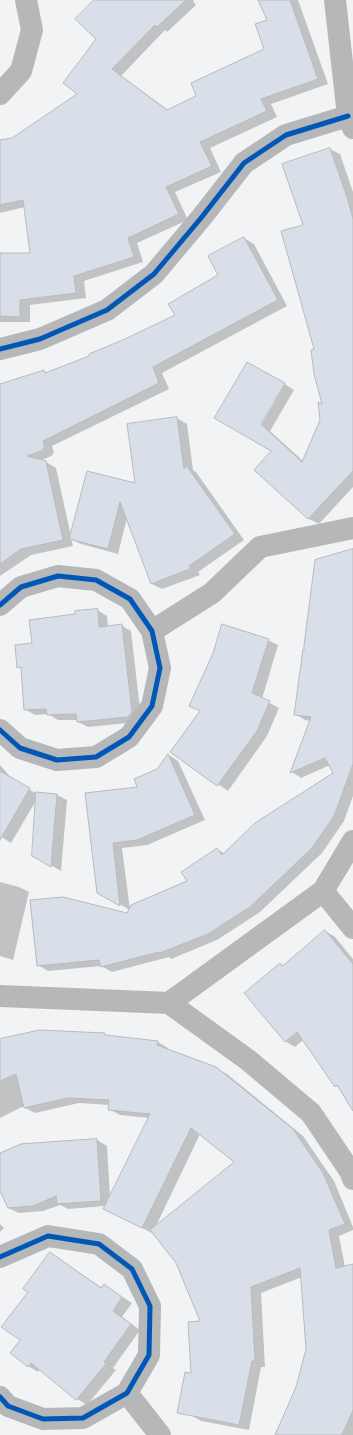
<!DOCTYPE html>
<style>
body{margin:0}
canvas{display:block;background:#f1f3f5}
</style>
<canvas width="353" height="1435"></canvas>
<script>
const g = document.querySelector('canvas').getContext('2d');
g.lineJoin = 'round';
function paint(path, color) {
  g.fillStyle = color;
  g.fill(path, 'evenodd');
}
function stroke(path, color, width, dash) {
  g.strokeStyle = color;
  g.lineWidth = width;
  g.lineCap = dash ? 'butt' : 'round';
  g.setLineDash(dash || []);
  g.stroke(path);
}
paint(new Path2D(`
 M95 0H194L193 1 196 5 167 32 165 30 121 76 168 110 198 96 265 50 269 21 259 0H298L328 84 271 104 277 117 210 148 221 172 175 192 188 220 137 243 143 262 84 281 86 298 30 305V322H0V254H31L25 207 0 213V141L12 139 79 94 97 39Z
 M330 149 340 154 353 192V487L319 524 309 519 255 470 272 451 257 428 259 429 285 384 294 390 270 431 303 461 321 420 323 406 315 349 305 225Z
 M244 238 254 244 287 306 162 373 169 389 52 446 54 453H53V455L40 461 46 462 56 468 71 536 136 484 128 425 177 418 187 424 193 470 196 472 244 540 198 572 200 575 162 589 152 584 127 518 118 554 81 544 71 539 73 546 31 555 0 576V390L44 371 48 373 91 357 176 316 219 276Z
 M353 552V796L344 821 322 853 260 912 217 940 171 959 169 957 112 972 101 966 48 971 38 965 189 882 217 849 225 854 335 773 330 765 301 778 292 772 311 721 305 720 295 714Z
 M97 610 107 616 108 627 121 625 131 631 141 718 138 722 88 727 78 722V720H58L48 714 35 715 25 709 22 669 18 667 33 643 77 615Z
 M268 640 278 645 262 699 279 708 267 736 228 791 171 752 200 711 190 705Z
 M169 755 178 761 205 820 147 845 122 848 130 910 98 892 86 794 139 788 158 770Z
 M0 765 13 780 37 794 57 795 67 800 61 871 33 855 37 799 11 843 0 836Z
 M0 882 19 887 29 892 13 960 0 956Z
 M325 931 335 937 353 959V1109L341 1089 336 1086 303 1040 295 1047 285 1041 280 965 282 966Z
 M104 1034 109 1037 158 1042 168 1048 167 1050 216 1068 227 1074 303 1136 334 1181 353 1227V1230L339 1236 345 1267 353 1266V1435H276L297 1388 307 1349 302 1277 261 1293 265 1367H261L249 1430 201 1421 191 1415 192 1375 201 1322 177 1262 152 1233 114 1214 105 1206 68 1209 60 1205 43 1211 19 1213 8 1208 0 1188V1154L97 1140 107 1146 110 1197 149 1118 120 1115 109 1109 110 1105 79 1103 35 1113 25 1108 24 1106 0 1118V1040ZM200 1134 235 1162 155 1228Z
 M0 1224 4 1228 0 1232Z
 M50 1253 102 1288 104 1285 132 1303 122 1317 140 1330 113 1368 116 1370 87 1405 77 1399 40 1369 38 1372 28 1366 21 1340 29 1292Z`), '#0003');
const building = new Path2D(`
 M94 0H186L157 27 155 25 112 69 167 110 196 96 191 83 264 49 255 24 267 20 258 0H290L318 79 261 99 267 111 200 142 212 166 166 187 179 214 128 238 134 257 74 276 76 293 20 300V317L0 316V253H30L23 200 0 205V140L12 138 77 94 63 83 96 39 75 19Z
 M330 148 348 200 353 219V471L308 519 254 470 271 451 214 418 247 362 285 383 261 424 302 462 320 420 318 402 322 404 314 374 311 350 314 349 281 231 303 225 282 164Z
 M244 237 278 300 153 367 159 383 43 441 45 447 43 448 44 450 27 456 46 461 63 540 21 549 0 564V384L44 370 45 373 89 356V354L125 339 175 315 168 304 218 275 208 256Z
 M177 417 184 469 186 465 235 534 189 566 190 569 151 584 120 502 108 549 69 539 87 471 135 483 127 424Z
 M353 549V764L334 816 312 848 250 907 208 934 160 953 159 952 101 967 99 960 37 966 30 900 63 897 127 913 131 905 187 881 181 872 217 848 222 855 255 823 333 773 325 758 290 773 311 717 294 715 303 649 304 650V645L315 560Z
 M98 609 99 627 122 624 132 712 128 717 77 722 76 714 47 715 46 709 24 710 21 667 17 668 15 645 32 643 29 620 75 614V611Z
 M222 624 269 639 252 693 270 701 257 731 217 786 170 752 200 711 189 706 213 653Z
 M168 754 195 815 137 840 113 843 120 906 97 893 85 793 137 787 134 779 157 769Z
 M0 771 30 788 0 840Z
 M36 792 57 794 51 867 32 856Z
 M325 930 353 964V1111L337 1085 335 1087 297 1032 285 1042 244 993 280 963 282 966Z
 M40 1030 105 1033V1035L158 1041 157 1045 216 1067 293 1129 323 1173 345 1224 329 1230 336 1268 353 1264V1410L342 1435H275L296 1387 306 1349 300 1268 251 1287 255 1361H252L239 1425 177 1413 185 1372 191 1373 188 1322 200 1321 176 1263 150 1230 234 1162 191 1128 142 1228 103 1209 150 1114 108 1110 109 1100 68 1098 24 1108 16 1074 0 1081V1039Z
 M97 1139 101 1201 57 1204 56 1196 33 1206 8 1208 0 1191V1153L21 1144Z
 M50 1252 101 1288 104 1284 122 1297 113 1311 131 1324 104 1362 106 1364 76 1400 31 1363 28 1367 10 1353 20 1340 1 1327 28 1292 23 1289Z`);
paint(building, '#d8dfe9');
stroke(building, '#b9babc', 1);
stroke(new Path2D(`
 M335 0 348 116 353 128
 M0 94 21 71 32 30 26 0
 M0 349 40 339 107 310 154 274 201 218 244 163 286 135 348 116
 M0 605 21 587 58 576 96 580 130 599 152 631 160 668 152 706 129 737 96 757 57 760 20 748 0 730
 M152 631 212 593 260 547 353 528
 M323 891 353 928
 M0 996 169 1003 323 891 353 841
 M169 1003 248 1060 311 1113 350 1171 353 1179
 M0 1257 48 1236 99 1244 132 1269 150 1306 149 1355 127 1393 83 1418 43 1419 8 1406 0 1397
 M127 1393 160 1435`), '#b6b7b9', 22);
stroke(new Path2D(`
 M0 349 40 339 107 310 154 274 201 218 244 163 286 135 348 116
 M0 605 21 587 58 576 96 580 130 599 152 631 160 668 152 706 129 737 96 757 57 760 20 748 0 730
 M0 1257 48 1236 99 1244 132 1269 150 1306 149 1355 127 1393 83 1418 43 1419 8 1406 0 1397`), '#0057b8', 5);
</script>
